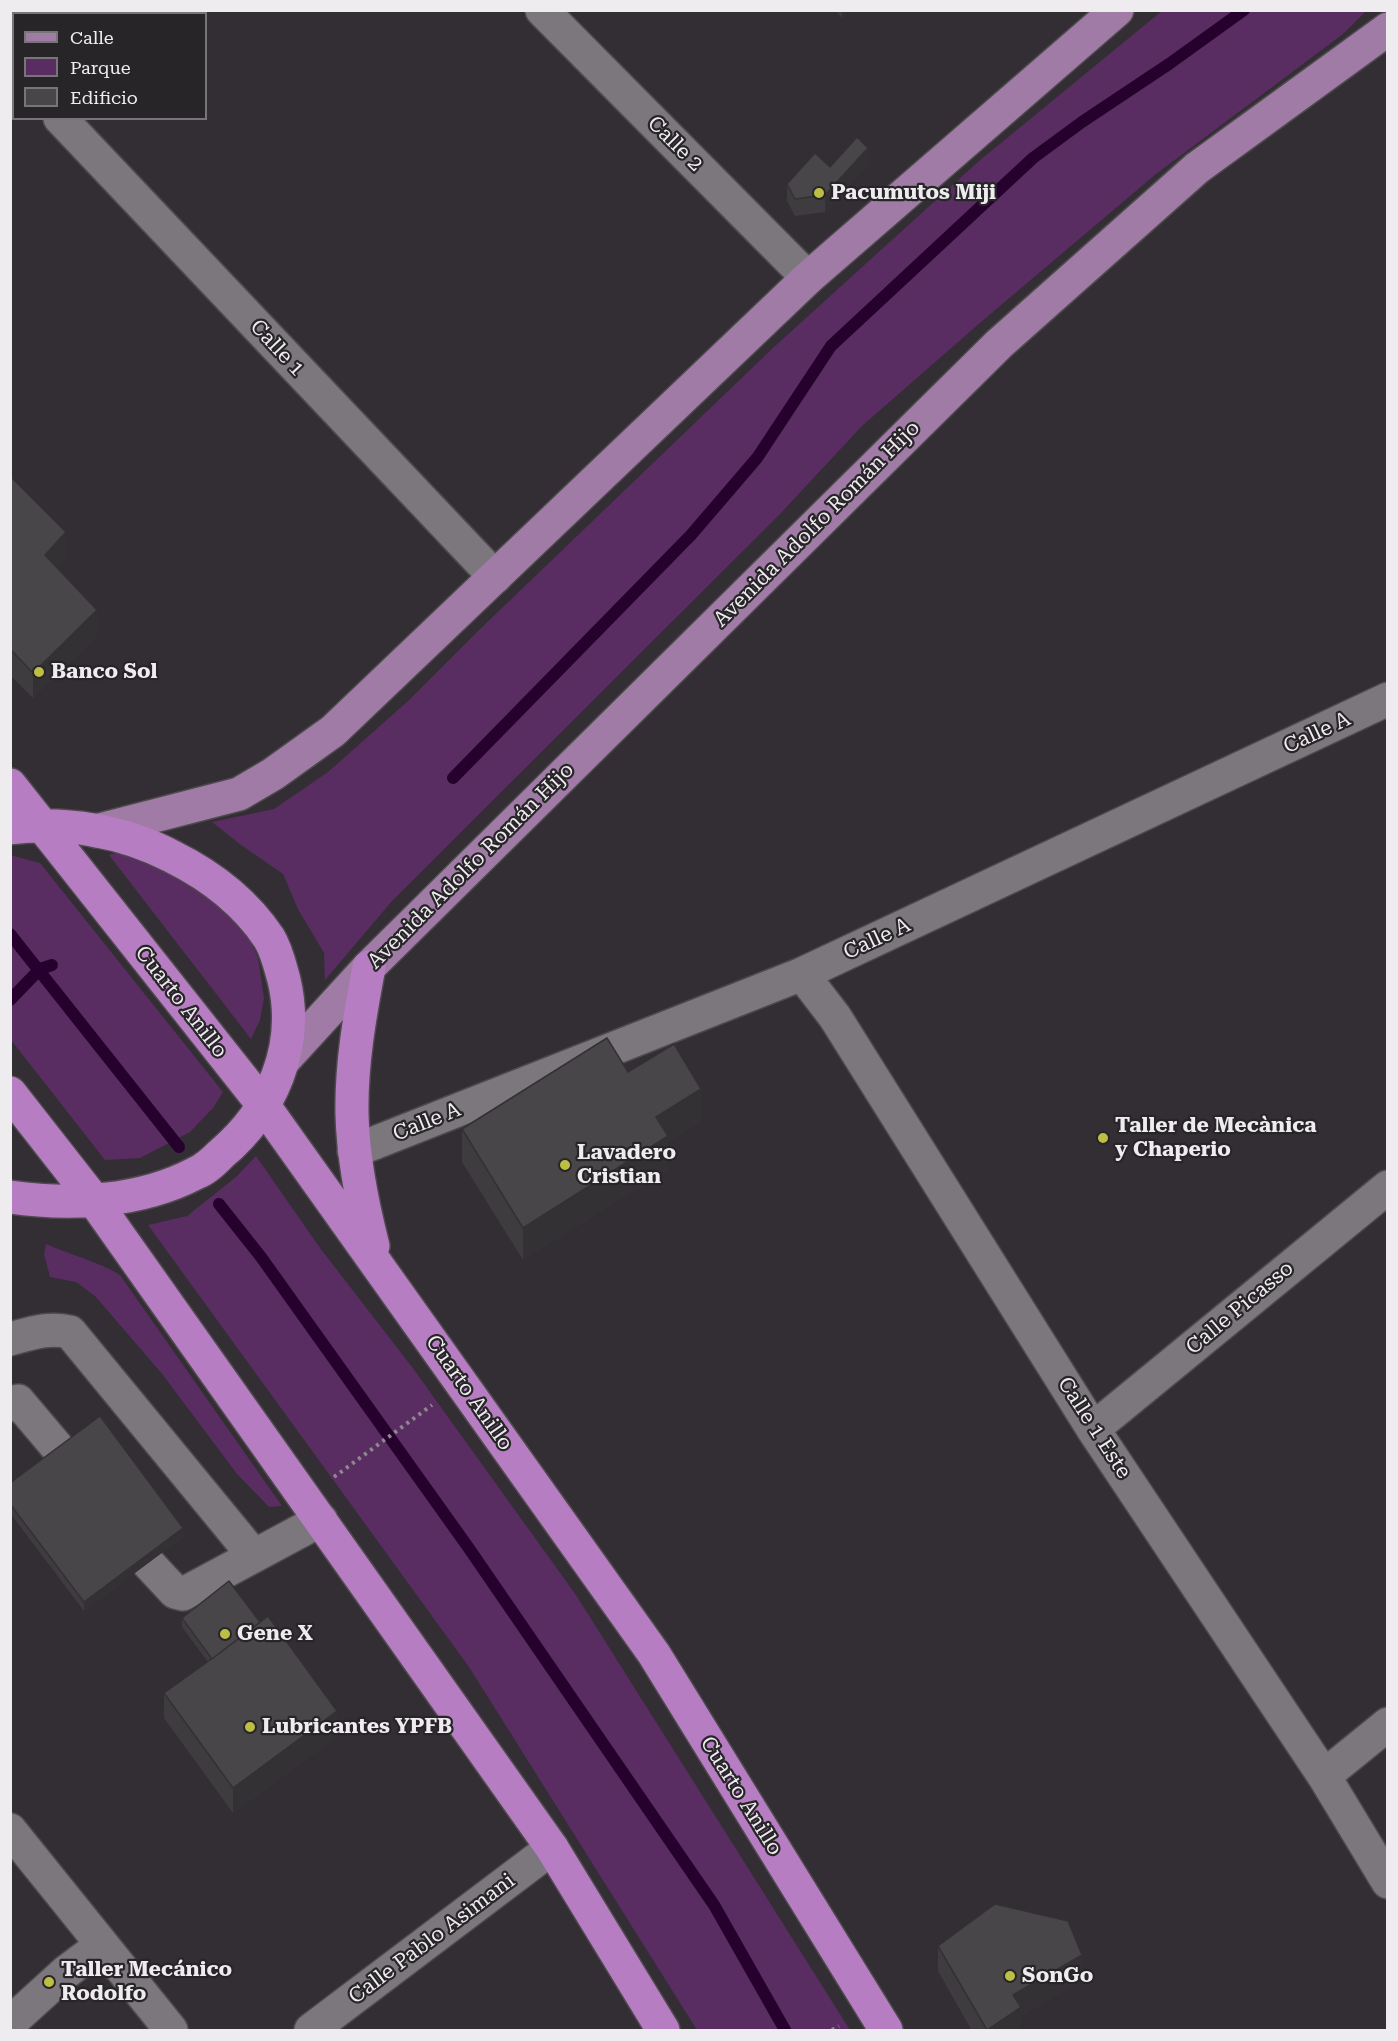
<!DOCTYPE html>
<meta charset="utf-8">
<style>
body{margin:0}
#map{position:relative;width:1398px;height:2041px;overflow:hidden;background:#322e33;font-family:"Roboto Serif",serif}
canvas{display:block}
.frame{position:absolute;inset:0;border:12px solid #efecef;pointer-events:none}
.legend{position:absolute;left:12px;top:12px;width:195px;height:108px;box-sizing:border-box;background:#282529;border:2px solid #787578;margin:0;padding:8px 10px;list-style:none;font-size:18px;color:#efecef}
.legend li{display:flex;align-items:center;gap:12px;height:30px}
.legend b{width:30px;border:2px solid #787578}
</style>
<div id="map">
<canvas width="1398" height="2041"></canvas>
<div class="frame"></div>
<ul class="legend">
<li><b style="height:8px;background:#9f7ba6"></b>Calle</li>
<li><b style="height:16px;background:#592d62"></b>Parque</li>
<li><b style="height:16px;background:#49464a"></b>Edificio</li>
</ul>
</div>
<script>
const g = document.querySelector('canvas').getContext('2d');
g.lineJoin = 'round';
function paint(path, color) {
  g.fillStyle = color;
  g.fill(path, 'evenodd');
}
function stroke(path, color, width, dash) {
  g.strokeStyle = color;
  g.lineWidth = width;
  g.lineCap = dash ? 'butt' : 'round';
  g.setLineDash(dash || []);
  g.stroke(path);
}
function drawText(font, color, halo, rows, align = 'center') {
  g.font = font + ' "Roboto Serif",serif';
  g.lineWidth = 4.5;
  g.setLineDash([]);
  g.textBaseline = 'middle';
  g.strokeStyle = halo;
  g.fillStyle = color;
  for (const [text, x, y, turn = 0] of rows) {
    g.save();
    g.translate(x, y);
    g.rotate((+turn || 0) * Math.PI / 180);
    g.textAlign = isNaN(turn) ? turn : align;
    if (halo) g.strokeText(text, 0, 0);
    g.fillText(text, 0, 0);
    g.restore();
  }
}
paint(new Path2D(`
 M1163 10 1366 11 1343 34 1156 174 981 322 862 426 780 514 392 901 325 980 324 953 298 909 283 874 241 845 212 822 274 809 328 772 408 701 478 631 774 347 979 161Z
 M127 850 154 858 223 906 245 930 258 958 264 998 260 1020 251 1039 109 855Z
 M10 855 40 863 223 1092 213 1108 190 1132 140 1158 105 1160 11 1040Z
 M256 1156 320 1248 412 1367 576 1595 850 2030H697L469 1667 148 1225 187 1216 236 1177Z
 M46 1244C71 1255 97 1261 120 1275L282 1506 269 1507 237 1474 163 1375 95 1296 76 1282 50 1277 44 1254Z`), '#592d62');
stroke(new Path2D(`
 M453 778 691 535 757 458 831 346 1033 158 1082 122 1169 64 1244 10
 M10 934 179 1147
 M10 1000 40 969 52 965
 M219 1204 261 1257 468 1547 714 1905 785 2030`), '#27012e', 12);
const minor = new Path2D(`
 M542 10 808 278
 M10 66 14 69
 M60 118 495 577
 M802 974 835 1017 1093 1429 1324 1776 1388 1882
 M354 1151 802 974 1388 699
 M10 1339C32 1333 48 1327 70 1332L254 1556
 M10 1405 18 1401 62 1453
 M1093 1429 1388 1187
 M148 1563 175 1592 183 1594 321 1520
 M1324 1776 1388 1724
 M10 1830 171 2030
 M10 2023 66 1972 102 1945
 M311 2030 552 1848`);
const major = new Path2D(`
 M96 831 239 794 273 774 333 731 808 278 1117 10
 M283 1061 369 967 999 344 1197 168 1388 29`);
const highway = new Path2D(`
 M10 785 264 1106 654 1654 886 2030
 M10 828C65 821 124 831 173 857 211 876 245 902 269 938 277 951 280 966 284 980 300 1047 272 1111 221 1154 214 1161 206 1169 196 1173 141 1202 72 1206 10 1197
 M369 967C360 1015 351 1064 352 1114 353 1158 362 1203 373 1246
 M10 1093 93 1199 552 1848 663 2030`);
stroke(minor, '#4d494d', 36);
stroke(major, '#4d494d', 36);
stroke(highway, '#4d494d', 36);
stroke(new Path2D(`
 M334 1477 432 1405
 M832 2030 839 2026`), '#8c898d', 4, [3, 4.5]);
stroke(minor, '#7b777c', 33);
stroke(major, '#9f7ba6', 33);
stroke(highway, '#b77dc2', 33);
paint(new Path2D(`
 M835 10H849L842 18Z
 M868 165 825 212 795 216 787 201V184L830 167Z
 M10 476 66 557 57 568 97 636 33 698 10 675Z
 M628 1072 701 1121 668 1142V1169L523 1260 462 1162V1129Z
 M10 1483 183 1537 84 1611 10 1513Z
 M182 1618 337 1737 233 1813 164 1718V1693L208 1662 182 1627Z
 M938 1946 1082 1980 1021 2016V2031H972L938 1971Z`), '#3f3c40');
paint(new Path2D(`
 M842 10H849L842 18Z
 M868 148V165L825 212V195Z
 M66 532V557L45 581V555Z
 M97 610V636L33 698V673Z
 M701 1089V1121L668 1142V1169L523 1260V1228L656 1117Z
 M183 1528V1537L84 1611V1602Z
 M337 1711V1737L233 1813V1788Z
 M1082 1955V1980L1021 2016V2031H987L1013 1995Z`), '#333134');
const building = new Path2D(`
 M857 137 868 148 825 195 795 199 787 184 815 153 830 167Z
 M10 476 66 532 45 555 97 610 33 673 10 649Z
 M607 1038 628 1072 674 1044 701 1089 656 1117 668 1136 523 1228 462 1129Z
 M100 1416 183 1528 84 1602 10 1504V1483Z
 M229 1581 260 1622 212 1659 182 1618Z
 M268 1616 337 1711 233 1788 164 1693 220 1653Z
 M995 1904 1068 1921 1082 1955 1013 1995 1021 2007 987 2030 938 1946Z`);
paint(building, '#49464a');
stroke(building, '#333134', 1.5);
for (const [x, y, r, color] of [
 [819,193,6,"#bcbf44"],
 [39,672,6,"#bcbf44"],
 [1103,1138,6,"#bcbf44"],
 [565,1165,6,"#bcbf44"],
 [225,1634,6,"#bcbf44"],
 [250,1727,6,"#bcbf44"],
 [1010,1976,6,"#bcbf44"],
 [49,1982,6,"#bcbf44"]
]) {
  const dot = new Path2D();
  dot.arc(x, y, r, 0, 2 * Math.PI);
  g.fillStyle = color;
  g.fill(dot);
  stroke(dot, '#282529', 2);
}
drawText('21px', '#efecef', '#282529', [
 ["Calle 2",675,144,45],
 ["Calle 1",277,348,47],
 ["Avenida Adolfo Román Hijo",817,524,-45],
 ["Calle A",1317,733,-25],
 ["Avenida Adolfo Román Hijo",471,866,-45],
 ["Calle A",877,939,-25],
 ["Cuarto Anillo",181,1002,52],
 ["Calle A",427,1122,-22],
 ["Calle Picasso",1240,1308,-40],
 ["Cuarto Anillo",469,1393,55],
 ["Calle 1 Este",1094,1428,57],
 ["Cuarto Anillo",741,1796,58],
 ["Calle Pablo Asimani",432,1939,-37]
]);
drawText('bold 21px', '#efecef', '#282529', [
 ["Pacumutos Miji",831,193],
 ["Banco Sol",51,672],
 ["Taller de Mecànica",1115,1126],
 ["y Chaperio",1115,1150],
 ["Lavadero",577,1153],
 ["Cristian",577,1177],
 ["Gene X",237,1634],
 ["Lubricantes YPFB",262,1727],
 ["Taller Mecánico",61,1970],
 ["Rodolfo",61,1994],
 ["SonGo",1022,1976]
], 'left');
</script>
